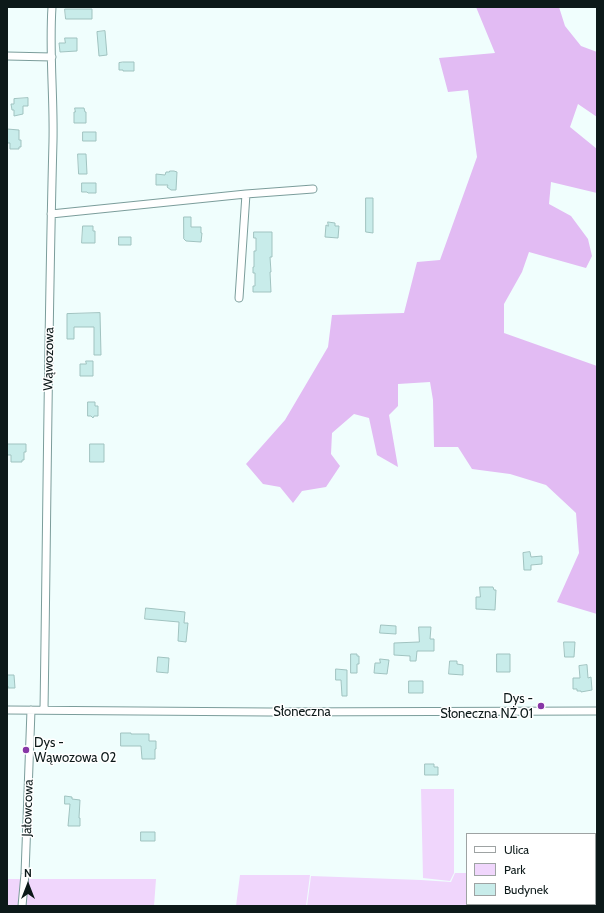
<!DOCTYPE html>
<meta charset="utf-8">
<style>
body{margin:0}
#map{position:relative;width:604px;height:913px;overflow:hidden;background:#f0fefd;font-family:Cabin,sans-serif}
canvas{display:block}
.frame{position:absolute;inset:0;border:8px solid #0c1919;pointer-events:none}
.legend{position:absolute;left:466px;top:833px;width:130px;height:72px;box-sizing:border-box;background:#fff;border:1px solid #9ea3a3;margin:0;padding:5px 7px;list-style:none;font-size:12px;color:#0c1919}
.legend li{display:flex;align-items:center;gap:8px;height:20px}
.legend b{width:20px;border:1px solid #9ea3a3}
.north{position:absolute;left:8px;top:865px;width:40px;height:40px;-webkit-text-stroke:3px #fff;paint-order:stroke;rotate:0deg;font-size:11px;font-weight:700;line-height:16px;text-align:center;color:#0c1919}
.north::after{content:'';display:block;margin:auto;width:14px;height:18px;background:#0c1919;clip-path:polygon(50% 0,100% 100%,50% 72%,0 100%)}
</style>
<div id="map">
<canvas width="604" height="913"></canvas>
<div class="frame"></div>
<ul class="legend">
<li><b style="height:5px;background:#fff"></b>Ulica</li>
<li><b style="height:11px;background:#f0d6fc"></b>Park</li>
<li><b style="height:11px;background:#c8ecea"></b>Budynek</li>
</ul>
<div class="north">N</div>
</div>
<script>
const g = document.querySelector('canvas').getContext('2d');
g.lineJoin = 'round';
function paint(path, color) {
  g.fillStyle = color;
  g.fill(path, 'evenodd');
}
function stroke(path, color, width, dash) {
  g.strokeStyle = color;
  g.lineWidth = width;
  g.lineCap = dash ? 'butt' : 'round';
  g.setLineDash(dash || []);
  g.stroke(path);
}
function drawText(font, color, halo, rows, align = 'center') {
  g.font = font + ' Cabin,sans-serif';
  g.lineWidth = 3;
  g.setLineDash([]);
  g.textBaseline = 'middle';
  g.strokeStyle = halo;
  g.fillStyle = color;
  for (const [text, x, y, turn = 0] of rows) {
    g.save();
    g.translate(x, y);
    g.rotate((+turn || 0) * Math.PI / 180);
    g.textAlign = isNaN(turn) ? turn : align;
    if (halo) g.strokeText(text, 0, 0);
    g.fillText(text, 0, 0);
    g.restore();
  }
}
paint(new Path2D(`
 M421 789H454V873L450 881 423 878Z
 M455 873H467V904H595V875H597V906H307L311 876 421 880 451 882Z
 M240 875H310L306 906H236Z
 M7 879H156L154 906H7Z`), '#f0d6fc');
paint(new Path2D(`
 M476 7H559L565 26 581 46 597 52V117L578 104 570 127 597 149V193L551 182 549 204 571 216 588 239 592 256 586 268 529 252 522 272 504 304V333L597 366V614L557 602 579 553 576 513 546 485 510 474 472 469 458 447H434L433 400 430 382 398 384V406L389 415 398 467 377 455 369 418 354 414 332 433 331 454 340 466 326 487 302 491 293 503 280 487 263 484 246 464 285 420 328 347 332 315 404 313 417 262 440 260 477 157 468 90 448 92 439 58 495 53Z`), '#e2bbf3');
const building = new Path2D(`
 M65 9H92V19H66Z
 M105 31 107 55 99 56 97 32Z
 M65 38H77V51L60 52 59 43H65Z
 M123 62H134V71H123V70H119V63Z
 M28 98V106H23V114L14 116V110H12L11 104H14V99Z
 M75 108H84L85 112H86V123H74V112H75Z
 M7 129 19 130V140H21V147H19V149H10V143H7Z
 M83 132H96V141H83Z
 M78 154H86L87 174H79Z
 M170 171H174L177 172 176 190H171L167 187 168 185H156V174L165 175 166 172H169Z
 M82 183H96V193H88L87 192H82Z
 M366 198H373V233L366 232Z
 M184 217H191V227H201V233H202L201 242 186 241 184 239Z
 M328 222 335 223V226H339L338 238 325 237 326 225 328 226Z
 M83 226H93V231H95V243H82Z
 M254 232H272V257H270L271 272H270L271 292H253V286H255V273H253V267H254V251H256V238H254Z
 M119 237H131V245H119Z
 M100 313 101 355H94V327H74V339H67V314Z
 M86 361H93V376H80V364H86Z
 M88 402H95V406H98V416H94L93 418 91 416H88Z
 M7 444H26V452H24V460H22V462H11V455H7Z
 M90 444H104V462H90Z
 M530 552 531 557 542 556V564L531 565V570H524L523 553Z
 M480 587H493L494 590H496L495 610 476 609V597H480Z
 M146 608 185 612 184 623H188L186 642 178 641 179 622 145 619Z
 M381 625 396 626V634L380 633Z
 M419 627H431L430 639H434V651H417L416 661H410V656L394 655V643L419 642Z
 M564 642H575L574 657H565Z
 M351 654H357V656H359V664H357V673H351Z
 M497 654H510V672H497Z
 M158 657 169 658 168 673 157 672Z
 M380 659 389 660 387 674 374 673 375 663H380Z
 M450 661H457V664L463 665V675L449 674Z
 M587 665 588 678 591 677 592 690 581 692V691H577V689H573V678H580L579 666Z
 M336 669 347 670V696H342L341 680H336Z
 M7 675H14L15 688H8V686H7Z
 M409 681H423V693H409Z
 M121 733H131V734H149V741H156V749H155V759H142L141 746H121Z
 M425 764H434V767H438V775H425Z
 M65 796 72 797V799L80 800 79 818H80V826H68L70 804H65Z
 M141 832H155V841H141Z`);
paint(building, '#c8ecea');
stroke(building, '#a0c3c0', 1);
const minor = new Path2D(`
 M7 56 52 57
 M51 214 246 194 313 189
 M239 298 246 194
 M7 710 269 712 597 711
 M44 710C47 521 48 331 53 141 54 97 49 52 52 7
 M22 906 25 874 31 710`);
stroke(minor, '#7b9d9b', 9);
stroke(minor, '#fff', 7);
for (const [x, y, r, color] of [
 [541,706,4,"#8736a6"],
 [26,750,4,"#8736a6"]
]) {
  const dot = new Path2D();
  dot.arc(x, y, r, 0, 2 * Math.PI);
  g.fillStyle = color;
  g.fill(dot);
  stroke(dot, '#fff', 1.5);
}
drawText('13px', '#0c1919', '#fff', [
 ["Wąwozowa",49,359,-89],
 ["Słoneczna",302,712],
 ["Jałowcowa",28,808,-88]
]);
drawText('13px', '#0c1919', '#fff', [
 ["Dys -",533,699],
 ["Słoneczna NŻ 01",533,714],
 ["Dys -",34,743,"left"],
 ["Wąwozowa 02",34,758,"left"]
], 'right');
</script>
